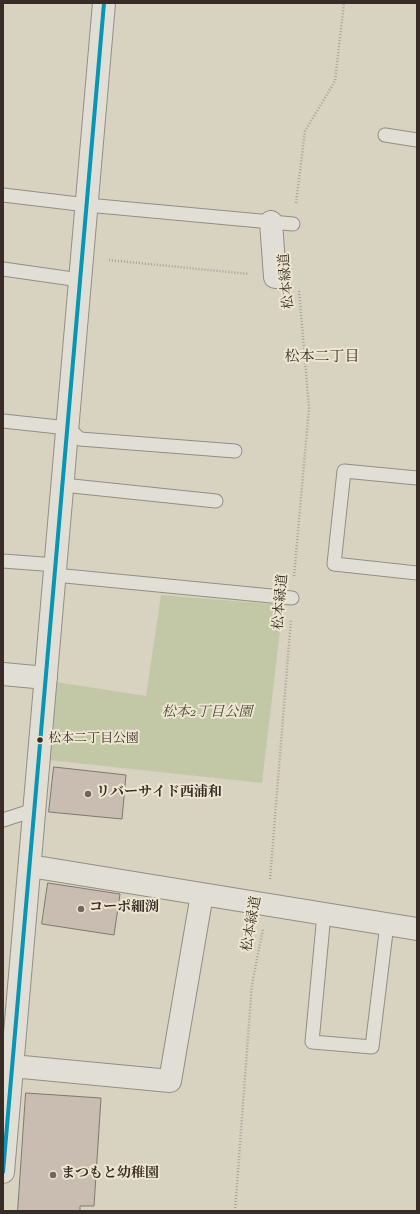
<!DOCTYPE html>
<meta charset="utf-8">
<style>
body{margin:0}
#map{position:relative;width:420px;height:1214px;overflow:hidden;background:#d8d2c0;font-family:"Sorts Mill Goudy",serif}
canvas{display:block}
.frame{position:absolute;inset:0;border:4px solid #392b25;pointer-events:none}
</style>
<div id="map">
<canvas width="420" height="1214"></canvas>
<div class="frame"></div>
</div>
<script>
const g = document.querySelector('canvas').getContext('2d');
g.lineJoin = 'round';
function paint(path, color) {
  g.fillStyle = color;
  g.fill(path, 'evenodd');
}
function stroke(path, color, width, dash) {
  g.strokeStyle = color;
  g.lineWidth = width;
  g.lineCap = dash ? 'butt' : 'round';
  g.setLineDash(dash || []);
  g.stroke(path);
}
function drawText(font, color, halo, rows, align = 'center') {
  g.font = font + ' "Sorts Mill Goudy","Noto Serif JP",serif';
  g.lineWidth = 4;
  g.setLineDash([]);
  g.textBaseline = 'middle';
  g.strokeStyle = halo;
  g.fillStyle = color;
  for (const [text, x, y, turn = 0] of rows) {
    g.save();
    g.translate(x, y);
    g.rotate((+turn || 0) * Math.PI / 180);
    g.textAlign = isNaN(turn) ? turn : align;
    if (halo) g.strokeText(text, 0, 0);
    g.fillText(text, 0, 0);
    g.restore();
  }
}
paint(new Path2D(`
 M161 595 283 605 262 783 48 760 56 682 146 696Z`), '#c2c8a6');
const building = new Path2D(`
 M54 767 126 775 122 819 49 812Z
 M48 883 120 894 114 935 42 924Z
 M26 1093 101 1098 94 1206H80V1211H18Z`);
paint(building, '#c9bcb1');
stroke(building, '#7d786f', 1);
const service = new Path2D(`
 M385 135 417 140
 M3 195 87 205 293 224
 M3 269 80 280
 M3 421 68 428 80 439 235 451
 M417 478 344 471 334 564 417 573
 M63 485 216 501
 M3 561 56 565
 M55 575 292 598
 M3 820 34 810
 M324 914 312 1042 372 1047 387 924`);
const minor = new Path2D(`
 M271 222 275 277
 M3 674 46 678
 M30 866 417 929
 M12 1066 170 1081 202 894
 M3 1172 104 3`);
stroke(service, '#938e83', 15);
stroke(minor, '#938e83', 24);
stroke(new Path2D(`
 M296 203 305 131 335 81 344 3
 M109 260 249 274
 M294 576 309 408 299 290
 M270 879 291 619
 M235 1211 252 984 263 929`), '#a5a29b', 2.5, [1, 2]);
stroke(service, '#e1dfd5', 13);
stroke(minor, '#e1dfd5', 22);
stroke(new Path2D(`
 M3 1172 104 3`), '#0996b5', 4);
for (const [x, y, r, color] of [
 [40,740,3.5,"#392b25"],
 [88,794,4,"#71655b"],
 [81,909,4,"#71655b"],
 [53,1175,4,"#71655b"]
]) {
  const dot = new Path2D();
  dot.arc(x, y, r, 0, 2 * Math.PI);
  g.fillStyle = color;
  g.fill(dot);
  stroke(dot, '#ece6d0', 1.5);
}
drawText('13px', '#392b25', '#ece6d0', [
 ["松本二丁目公園",48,740]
], 'left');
drawText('14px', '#392b25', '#ece6d0', [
 ["松本緑道",288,281,-95],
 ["松本緑道",282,602,-85],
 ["松本緑道",253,924,-80]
]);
drawText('italic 14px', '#51493a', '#ece6d0', [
 ["松本2丁目公園",207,714]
]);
drawText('bold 14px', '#392b25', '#ece6d0', [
 ["リバーサイド西浦和",96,794],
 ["コーポ細渕",89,909],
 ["まつもと幼稚園",61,1175]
], 'left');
drawText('15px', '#392b25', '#ece6d0', [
 ["松本二丁目",322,358]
]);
</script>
